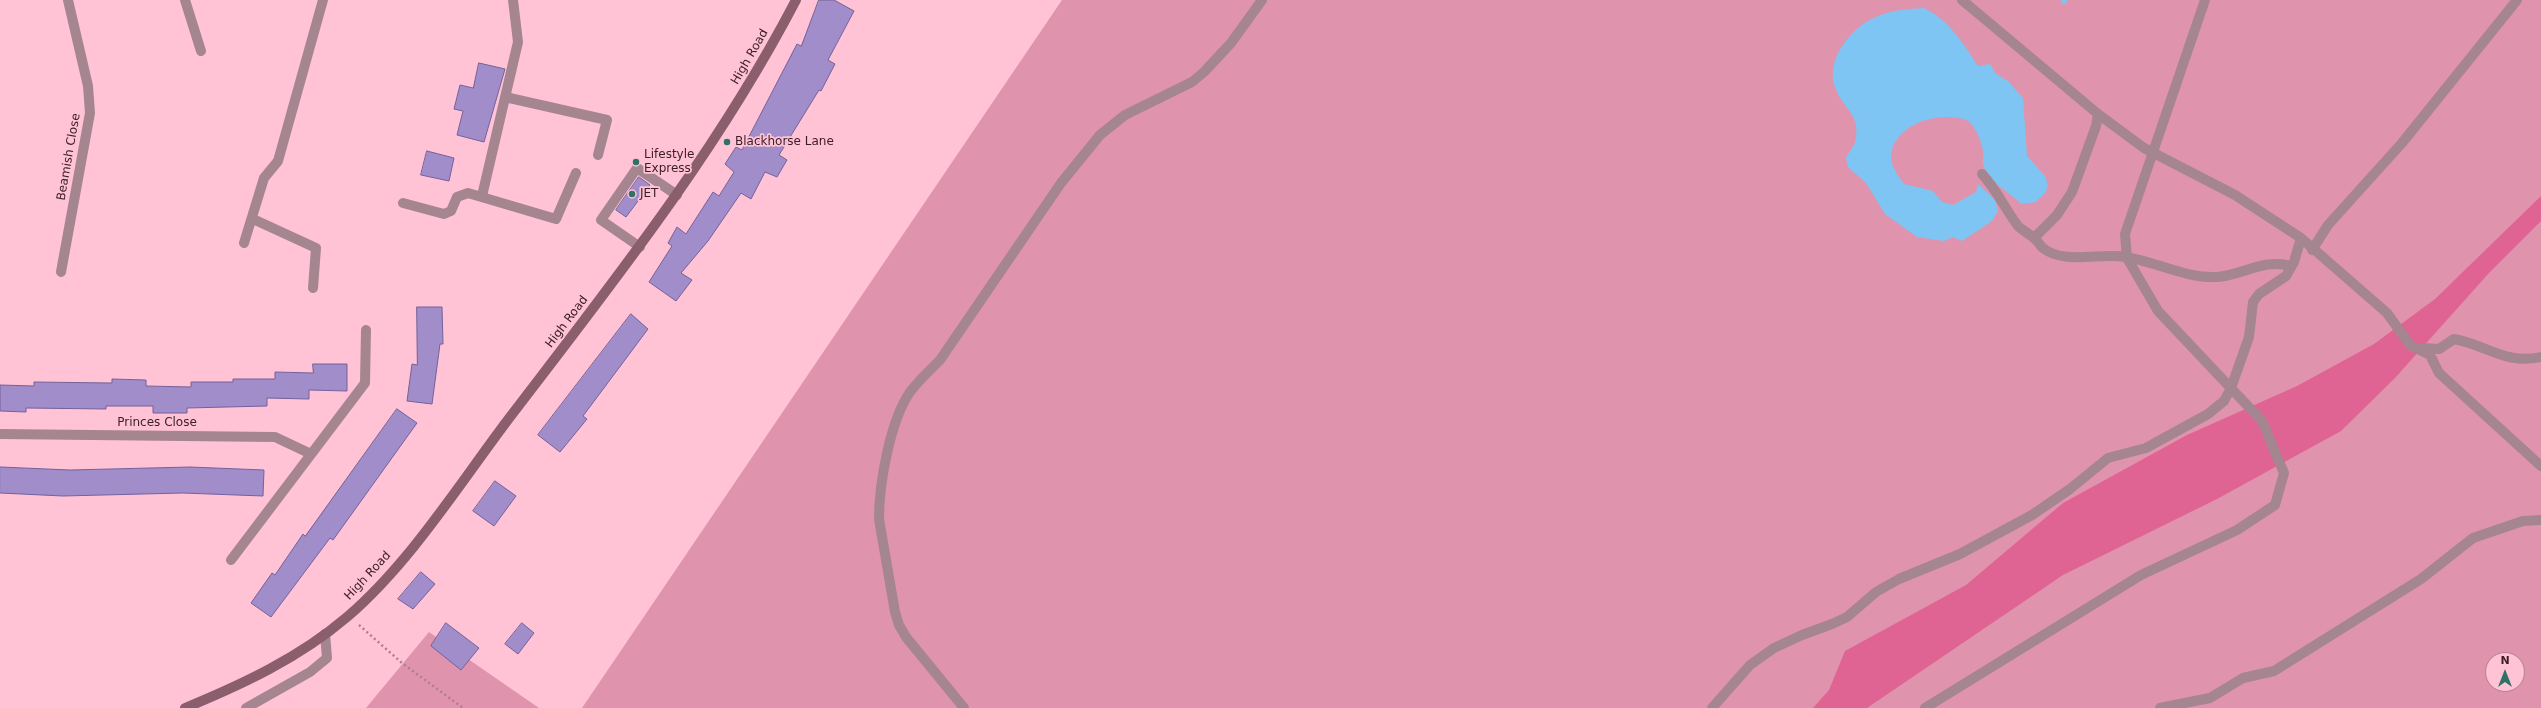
<!DOCTYPE html>
<style>
body{margin:0}
#map{position:relative;width:2541px;height:708px;overflow:hidden;background:#ffc3d5;font-family:"DejaVu Sans",sans-serif}
canvas{display:block}
.north{position:absolute;left:2485px;top:652px;width:40px;height:40px;box-sizing:border-box;background:#ffc3d5;border:1px solid #b0818f;border-radius:50%;rotate:0deg;font-size:11px;font-weight:700;line-height:16px;text-align:center;color:#391d27}
.north::after{content:'';display:block;margin:auto;width:14px;height:18px;background:#2e7265;clip-path:polygon(50% 0,100% 100%,50% 72%,0 100%)}
</style>
<div id="map">
<canvas width="2541" height="708"></canvas>
<div class="north">N</div>
</div>
<script>
const g = document.querySelector('canvas').getContext('2d');
g.lineJoin = 'round';
function paint(path, color) {
  g.fillStyle = color;
  g.fill(path, 'evenodd');
}
function stroke(path, color, width, dash) {
  g.strokeStyle = color;
  g.lineWidth = width;
  g.lineCap = dash ? 'butt' : 'round';
  g.setLineDash(dash || []);
  g.stroke(path);
}
function drawText(font, color, halo, rows, align = 'center') {
  g.font = font + ' "DejaVu Sans",sans-serif';
  g.lineWidth = 3.5;
  g.setLineDash([]);
  g.textBaseline = 'middle';
  g.strokeStyle = halo;
  g.fillStyle = color;
  for (const [text, x, y, turn = 0] of rows) {
    g.save();
    g.translate(x, y);
    g.rotate((+turn || 0) * Math.PI / 180);
    g.textAlign = isNaN(turn) ? turn : align;
    if (halo) g.strokeText(text, 0, 0);
    g.fillText(text, 0, 0);
    g.restore();
  }
}
paint(new Path2D(`
 M1062 0H2541V708H582ZM2493 660H2517V684H2493Z
 M429 632 539 708H366Z`), '#e093ac');
paint(new Path2D(`
 M2541 196V221L2489 273 2395 378 2341 431 2217 499 2063 575 1867 708H1813L1829 690 1845 651 1966 585 2063 503 2187 435 2297 386 2374 344 2435 299Z`), '#e06493');
paint(new Path2D(`
 M1924 8C1949 20 1963 43 1978 66L1990 64 1996 74 2008 81 2023 98 2027 156 2045 176 2048 186 2045 193 2036 202 2021 204C2008 191 1990 183 1983 164 1982 160 1984 156 1983 152 1982 141 1976 129 1969 121 1943 110 1894 122 1891 156 1890 165 1899 177 1904 184L1933 191 1942 202 1953 205 1976 192 1978 184 1995 200 1998 211 1992 221 1962 241 1953 237 1944 241 1917 237 1885 214 1866 183 1848 167 1846 158C1848 153 1854 147 1855 142 1862 114 1843 110 1835 87 1825 60 1851 27 1876 17 1891 10 1908 9 1924 8Z`), '#7fc5f3');
stroke(new Path2D(`
 M2064 1V0`), '#7fc5f3', 5.5);
const building = new Path2D(`
 M819 0H834L854 11 828 60 835 64 821 91 819 90 779 155 787 160 777 177 765 172 751 199 741 193 708 241 681 273 692 280 676 301 649 282 672 246 668 243 677 227 686 234 713 192 719 196 734 172 725 164 736 147 742 150 797 44 801 46Z
 M479 63 505 69 484 142 457 135 463 111 454 109 460 85 473 88Z
 M427 151 454 158 449 181 421 175Z
 M639 177 650 185 626 217 616 210Z
 M417 307H442L443 344H440L432 404 407 401 412 364 417 365Z
 M631 314 648 329 583 416 587 419 560 452 538 435Z
 M313 364H347V391L309 390V399L267 398V406L187 408V413H153V406H106V409L26 408V412L0 411V385L34 386V382L112 383V379L146 380V386L191 387V382H233V379H275V372L313 373Z
 M397 409 417 423 333 540 330 538 271 617 251 603 272 573 275 575 303 534 305 536Z
 M0 467 70 470 190 467 264 470 263 496 183 493 63 496 0 493Z
 M495 481 516 496 494 526 473 511Z
 M421 572 435 584 413 609 398 599Z
 M446 623 479 648 461 670 431 646Z
 M522 623 534 633 518 654 505 644Z`);
paint(building, '#a08dc9');
stroke(building, '#74619a', 1);
stroke(new Path2D(`
 M359 625 402 663 463 708`), '#ad7f8d', 2.5, [2, 3]);
stroke(new Path2D(`
 M1962 0 2098 114 2144 148 2235 195 2301 238 2387 313 2410 345 2430 355 2439 373 2541 466
 M1982 174C1997 190 2005 209 2018 226 2023 231 2030 234 2035 239 2038 241 2040 246 2043 248 2061 263 2093 255 2114 256 2149 257 2182 279 2217 277 2243 275 2265 258 2291 266
 M403 203 444 214 451 211 457 197 468 193 556 219 576 173
 M2034 238 2057 215 2072 192 2096 126 2098 114
 M640 247 601 220 637 168 677 195
 M2312 250 2328 225 2402 143 2517 0
 M2421 348 2439 349 2454 339C2487 345 2506 365 2541 357
 M964 708 906 637 899 625 895 612 879 519C879 484 890 421 910 392 919 380 930 370 940 360L1061 183 1100 135 1125 115 1192 82 1204 72 1231 43 1262 0
 M1712 708 1750 665 1774 648 1802 635 1832 624 1847 617 1876 592 1899 579 1960 554 2032 515 2070 489 2108 458 2146 448 2208 414 2224 401 2231 388 2249 337 2253 302 2259 294 2286 276 2294 262 2301 238
 M1925 708 2141 575 2237 530 2275 505 2284 473 2262 421 2158 311 2127 258 2125 234 2205 0
 M2160 708 2210 698 2243 678 2274 671 2421 579 2473 538 2523 521 2541 520`), '#a5858f', 10);
stroke(new Path2D(`
 M185 0 201 51
 M505 97 607 120 598 155
 M482 196 518 42 513 0
 M253 219 316 248 313 288
 M244 243 264 178 278 161 323 0
 M61 272 90 113 88 86 68 0
 M0 434 275 437 311 454
 M231 560 365 383 366 330
 M246 708 310 672 327 658 325 634`), '#a5858f', 10);
stroke(new Path2D(`
 M185 708C243 684 299 658 347 617 409 564 458 486 507 421 611 285 717 152 796 0`), '#8a5e6c', 10);
for (const [x, y, r, color] of [
 [727,142,4,"#2e7265"],
 [636,162,4,"#2e7265"],
 [632,194,4,"#2e7265"]
]) {
  const dot = new Path2D();
  dot.arc(x, y, r, 0, 2 * Math.PI);
  g.fillStyle = color;
  g.fill(dot);
  stroke(dot, '#ffc3d5', 1.5);
}
drawText('12px', '#391d27', '#ffc3d5', [
 ["High Road",750,57,-60],
 ["Beamish Close",69,157,-80],
 ["High Road",567,322,-53],
 ["Princes Close",157,423],
 ["High Road",368,576,-47]
]);
drawText('12px', '#391d27', '#ffc3d5', [
 ["Blackhorse Lane",735,142],
 ["Lifestyle",644,155],
 ["Express",644,169],
 ["JET",640,194]
], 'left');
</script>
